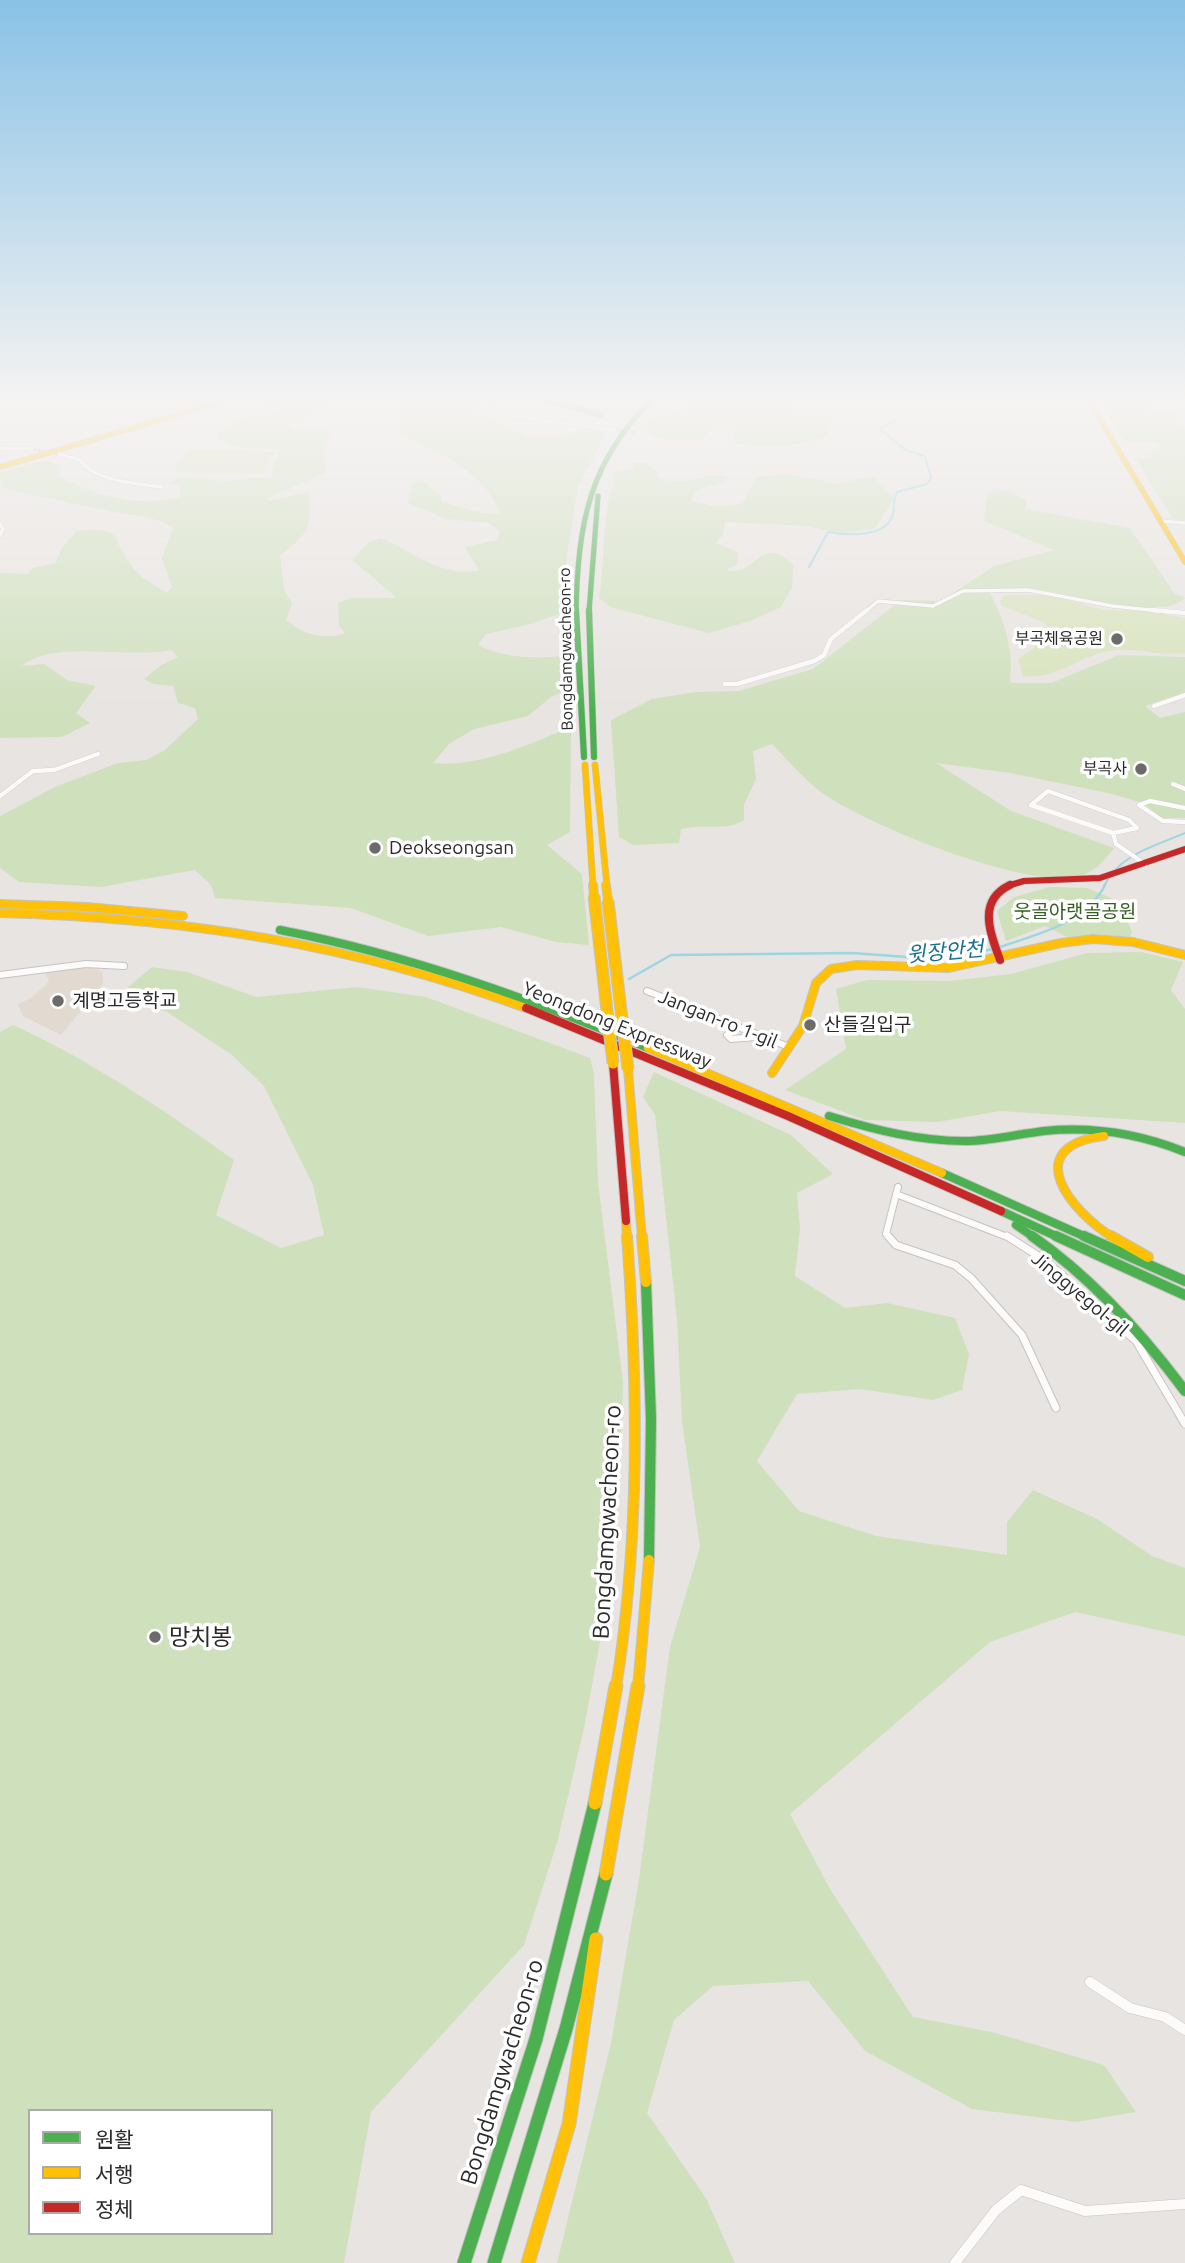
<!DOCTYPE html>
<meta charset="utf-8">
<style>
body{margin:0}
#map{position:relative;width:1185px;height:2263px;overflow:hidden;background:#e8e4e1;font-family:Ubuntu,"Noto Sans KR",sans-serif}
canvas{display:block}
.legend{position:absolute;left:28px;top:2109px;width:245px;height:126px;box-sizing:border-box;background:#fff;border:2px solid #aaa;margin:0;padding:9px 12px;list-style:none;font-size:21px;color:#2a2a2a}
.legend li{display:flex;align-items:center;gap:14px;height:35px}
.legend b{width:35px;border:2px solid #aaa}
</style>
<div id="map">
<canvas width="1185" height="2263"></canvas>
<ul class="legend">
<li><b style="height:9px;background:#4caf50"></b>원활</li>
<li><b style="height:9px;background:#ffc107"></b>서행</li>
<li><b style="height:9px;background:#c62828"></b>정체</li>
</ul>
</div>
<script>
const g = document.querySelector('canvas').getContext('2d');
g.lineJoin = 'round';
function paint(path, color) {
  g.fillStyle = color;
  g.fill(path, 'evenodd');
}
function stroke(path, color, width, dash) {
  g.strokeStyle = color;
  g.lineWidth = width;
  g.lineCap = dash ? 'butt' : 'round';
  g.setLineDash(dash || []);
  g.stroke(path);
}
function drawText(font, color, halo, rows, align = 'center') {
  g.font = font + ' Ubuntu,"Noto Sans KR",sans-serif';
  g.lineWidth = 7;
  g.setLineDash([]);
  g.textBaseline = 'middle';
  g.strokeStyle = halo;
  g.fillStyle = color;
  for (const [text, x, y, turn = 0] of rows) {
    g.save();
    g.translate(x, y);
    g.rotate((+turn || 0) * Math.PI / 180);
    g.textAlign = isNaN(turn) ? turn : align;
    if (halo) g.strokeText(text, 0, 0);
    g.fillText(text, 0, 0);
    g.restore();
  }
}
paint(new Path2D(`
 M87 962 103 973V984L61 1035 23 1016 18 1004 31 998 49 982 45 970Z`), '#e2dad0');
paint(new Path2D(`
 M257 396H326C327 411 304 420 291 426L292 430 330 425 327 431 330 439 324 448 325 473 272 496 267 501 309 492C311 530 310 532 280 555L284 590 292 603 286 620C302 634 325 641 345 633L339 626 338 603 350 598H397L352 560 369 542 380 538C413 551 443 579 479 570L465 547 497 540 500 531 489 523 446 519 408 503 412 483 422 480 440 495 442 502 480 513 500 514C484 469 436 454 399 432L398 404 406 396 464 399 487 417 526 435 549 437 570 434 585 427 607 432 578 486 566 562 565 612 527 625 486 634 478 645C503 658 537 659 565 656L568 671 565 691 551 697 528 716 474 729 449 744 433 763C478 768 530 744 571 727L570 832 547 845 582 874 589 945 556 942 501 927 428 936 351 908 215 898 211 885 195 870 101 887 19 882 0 868V816L55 787 118 763 146 760 165 750 198 719 195 708 178 703 173 686 153 684 144 679 161 665 178 657 171 650C128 659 52 639 22 666L44 664 67 680 96 686 76 713 90 723 62 737 0 738V573L28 574 32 568 56 563 61 549 76 531C126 526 109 537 131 565 140 578 154 585 167 593L172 587 162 558 173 527C152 515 132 516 109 511 73 503 37 497 1 487L0 473 36 462 49 461 60 466 59 476C95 496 140 509 181 496L179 486 169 483 179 477 226 481 271 477 279 450 233 446 218 439 217 433 239 419 276 412 281 407 263 404Z
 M692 396H751L795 408 793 414 831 417 829 435C796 449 769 448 734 443L732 428 718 424 701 440C683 440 645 445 643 420L680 412Z
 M1097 396 1124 400 1127 408 1148 400 1154 402 1145 407 1147 413H1185L1174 417 1177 423 1185 428V520L1173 519 1136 459 1151 458V451L1160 445 1158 442 1126 443Z
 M635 462 645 463 657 471 658 478C691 489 703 470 728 477L722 483 697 490 691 501 715 506 742 504 757 477 788 474 839 484 873 476 894 499 874 529 839 533 808 526 725 522 723 535 715 543 738 552 737 565 726 570C756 578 760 532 793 565L792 588 781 607 750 621 709 633 610 607 599 598C604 567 603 535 608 504 609 493 617 482 613 472L632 469Z
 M1005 490 1027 500 1025 509 1130 528 1174 593 1185 598C1163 623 1060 590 1026 588 1013 588 1000 590 988 590 1004 617 1014 650 1010 681L1013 683H1051L1119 655 1185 657V692L1145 706 1160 718 1185 712V818H1162L1143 803 1108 793 1010 773 936 763 1011 811 1114 848C1104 861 1094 873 1077 877 1026 889 859 823 817 789 801 776 787 759 772 744L753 751 756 779 744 805V820C726 832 702 823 681 829L679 843 633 845 619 837 611 720 652 699 695 692 739 691 813 669 901 600 941 601 994 566 1054 550 984 521 987 493Z
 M1050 887 1087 888 1120 902 1132 932 1130 937 1096 934 1067 937 1045 926 1006 941 997 911 1014 897Z
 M1141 952 1183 962 1171 990 1185 1009V1123L1000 1111 937 1122 865 1120 785 1090 846 1049 836 989 867 980 949 981 1011 974 1087 953Z
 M152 967 187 972 256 997 357 987 426 997 590 1058 594 1073 598 1183 623 1382 619 1504 603 1626 584 1728 557 1843 524 1945 371 2112 344 2263H0V1032L13 1025C97 1064 159 1107 234 1160L216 1215 281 1248 324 1235 313 1185 264 1086 232 1055 167 1012 120 994ZM30 2111H271V2233H30Z
 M654 1072 791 1135 833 1174 797 1193 800 1229 795 1276 845 1308 887 1303 955 1318 969 1354 962 1390 933 1400 860 1389 797 1394 757 1461 799 1511 876 1536 1007 1555V1522L1033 1490 1097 1519 1152 1556 1185 1568V1636L1075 1612 990 1642 790 1814 830 1889 913 2017 992 2032 1104 2065 1136 2112 1076 2122 972 2109 865 2051 808 1981 713 1986 674 2020 647 2113 706 2198 735 2263H557L611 2043 639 1879 670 1647 700 1547 682 1421 677 1319 655 1115 643 1097Z`), '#cfe0bd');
paint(new Path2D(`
 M188 449 276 452 263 474 173 472Z
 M1007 595H1051L1103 610 1145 611 1185 618V654C1159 656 1132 645 1104 652 1075 659 1055 680 1023 676L1018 659 1051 635 1044 622 1001 606V597Z`), '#d8e3bc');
stroke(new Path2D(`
 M809 567 828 532C845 535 881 538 891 519 896 511 892 501 897 492L927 484 931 478 925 456 905 450 879 428 894 422 900 398 904 396
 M1104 886C1120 854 1153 847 1185 833`), '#9cd6e2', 2);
stroke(new Path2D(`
 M1000 947C1038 934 1086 923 1105 885
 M629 979 671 955 852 953 921 958 953 957 993 949`), '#9cd6e2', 2.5);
stroke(new Path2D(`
 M614 430 637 433
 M32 449 59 454`), '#c2bfbc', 3.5, [3.5, 2]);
const streetFar4 = new Path2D(`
 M461 396 507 415 614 430
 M551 401 562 396
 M894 416 899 417
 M0 448 32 449
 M59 454 80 460C94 481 139 484 162 487
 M1160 521 1185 523
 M0 524 3 529 0 536
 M865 612 878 601 933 606 963 591 1028 590 1112 606 1170 612`);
const streetFar3 = new Path2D(`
 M1152 610 1185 613
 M725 684H737L814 661 824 655 831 639 867 610
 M1154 706 1185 695
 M1173 784 1185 789
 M1048 791 1129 820 1137 828 1113 833 1031 805Z
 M0 796 33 771 54 770 98 754
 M1185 808 1150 801 1139 805 1163 821 1185 822
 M1113 833 1116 844 1145 864`);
const streetFar2 = new Path2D(`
 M0 975 86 964 124 966
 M647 991 789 1047
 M738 1028 727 1035 731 1039 755 1037
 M896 1194 1010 1238
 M890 1238 886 1234 898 1187`);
const streetFar1 = new Path2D(`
 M888 1236 896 1245 955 1265 971 1278 1022 1335 1056 1408
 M1007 1236 1046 1261 1136 1341 1185 1424`);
const street = new Path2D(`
 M1090 1982 1130 2008 1165 2017 1185 2030
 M955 2263 996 2210 1021 2190 1085 2211 1185 2204`);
const fastFar4 = new Path2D(`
 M530 396 601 415
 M576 612C578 523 589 459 656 396
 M589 612 598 496`);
const fastFar3 = new Path2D(`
 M576 610 584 757
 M589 610 594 757`);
const fastFar2 = new Path2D(`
 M280 930C408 955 528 998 648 1048
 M829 1116C875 1130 922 1142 970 1141 995 1140 1019 1134 1044 1131 1093 1126 1140 1134 1185 1152
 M942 1173 1088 1238
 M1001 1211 1060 1238
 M1016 1225 1035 1238`);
const fastFar1 = new Path2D(`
 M1032 1236C1092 1278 1141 1332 1185 1391
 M1056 1236 1185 1295
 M1084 1236 1185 1281
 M646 1282 651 1419 649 1560`);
const fast = new Path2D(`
 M464 2263 536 2039 595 1803
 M494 2263 566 2029 606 1874`);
const slowFar4 = new Path2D(`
 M1086 396 1185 562
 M0 467 241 396`);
const slowFar3 = new Path2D(`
 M585 765 593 886
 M595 765 607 886`);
const slowFar2 = new Path2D(`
 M593 885 594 896
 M606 885 608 901
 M0 904 87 907 183 916
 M0 913C188 918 349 944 526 1008
 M648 1048 942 1173
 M628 1069 642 1238
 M772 1073 803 1026 816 983 831 969 857 965 948 968 1061 943 1093 939 1133 942 1185 955
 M1104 1136C1018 1147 1071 1212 1114 1238
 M626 1221 627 1238`);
const slowFar1 = new Path2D(`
 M642 1236 646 1282
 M1111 1236 1148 1257
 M616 1688C640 1538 638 1388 627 1236
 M638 1688 649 1560`);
const slow = new Path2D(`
 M595 1803 616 1686
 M606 1874 638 1686
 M528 2263 569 2124 596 1939`);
const jamFar1 = new Path2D(`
 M1007 886 1024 881 1100 878 1185 849`);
const jam = new Path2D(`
 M1000 960C990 932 977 901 1010 885
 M526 1008 788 1116 1001 1211
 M613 1063 626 1221`);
stroke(streetFar4, '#c4c3c3', 4.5);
stroke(streetFar3, '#c4c3c3', 5);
stroke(streetFar2, '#c4c3c3', 8);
stroke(streetFar1, '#c4c3c3', 9);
stroke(street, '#c4c3c3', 11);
stroke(fastFar4, '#c4c3c3', 6);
stroke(fastFar3, '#c4c3c3', 7);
stroke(fastFar2, '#c4c3c3', 10);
stroke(fastFar1, '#c4c3c3', 12);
stroke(fast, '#c4c3c3', 15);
stroke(slowFar4, '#c4c3c3', 6);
stroke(slowFar3, '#c4c3c3', 7);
stroke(slowFar2, '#c4c3c3', 10);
stroke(slowFar1, '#c4c3c3', 12);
stroke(slow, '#c4c3c3', 15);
stroke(jamFar1, '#c4c3c3', 7);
stroke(jam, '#c4c3c3', 10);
stroke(streetFar4, '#fcfbfa', 3.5);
stroke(streetFar3, '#fcfbfa', 4.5);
stroke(streetFar2, '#fcfbfa', 6);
stroke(streetFar1, '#fcfbfa', 7);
stroke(street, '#fcfbfa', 10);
stroke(fastFar4, '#4caf50', 5);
stroke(fastFar3, '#4caf50', 6);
stroke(fastFar2, '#4caf50', 8);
stroke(fastFar1, '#4caf50', 10);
stroke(fast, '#4caf50', 13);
stroke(slowFar4, '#ffc107', 5);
stroke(slowFar3, '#ffc107', 6);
stroke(slowFar2, '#ffc107', 8);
stroke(slowFar1, '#ffc107', 10);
stroke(slow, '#ffc107', 13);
stroke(jamFar1, '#c62828', 6);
stroke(jam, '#c62828', 8);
const slowBridge = new Path2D(`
 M594 896 613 1063
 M608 901 628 1069`);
stroke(slowBridge, '#c4c3c2', 13, []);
stroke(slowBridge, '#ffc107', 11);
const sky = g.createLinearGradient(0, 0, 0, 713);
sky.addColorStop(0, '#89c2e6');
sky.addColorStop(0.56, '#f5f3f2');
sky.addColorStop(1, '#f5f3f200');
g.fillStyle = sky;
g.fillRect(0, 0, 1185, 713);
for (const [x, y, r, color] of [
 [1117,639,7,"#6c6b6a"],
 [1141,769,7,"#6c6b6a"],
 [375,848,7,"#6c6b6a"],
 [58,1001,7,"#6c6b6a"],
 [810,1025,7,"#6c6b6a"],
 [155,1637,7,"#6c6b6a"]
]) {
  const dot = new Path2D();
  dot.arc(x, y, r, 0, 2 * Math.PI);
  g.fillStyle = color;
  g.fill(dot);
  stroke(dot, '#fff', 2.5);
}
drawText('16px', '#2a2a2a', '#fff', [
 ["부곡체육공원",1103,639],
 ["부곡사",1127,769]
], 'right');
drawText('16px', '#2a2a2a', '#fff', [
 ["Bongdamgwacheon-ro",566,649,-91]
]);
drawText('19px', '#2a2a2a', '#fff', [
 ["Deokseongsan",389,848],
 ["계명고등학교",72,1001],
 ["산들길입구",824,1025]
], 'left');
drawText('19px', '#346022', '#fff', [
 ["웃골아랫골공원",1075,912]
]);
drawText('19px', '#2a2a2a', '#fff', [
 ["Jangan-ro 1-gil",718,1019,22],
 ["Yeongdong Expressway",617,1025,22],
 ["Jinggyegol-gil",1080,1294,40]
]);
drawText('italic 21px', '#1b708d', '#fff', [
 ["윗장안천",945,952,-5]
]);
drawText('23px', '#2a2a2a', '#fff', [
 ["Bongdamgwacheon-ro",607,1522,-87],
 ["Bongdamgwacheon-ro",502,2072,-73]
]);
drawText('23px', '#2a2a2a', '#fff', [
 ["망치봉",169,1637]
], 'left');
</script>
